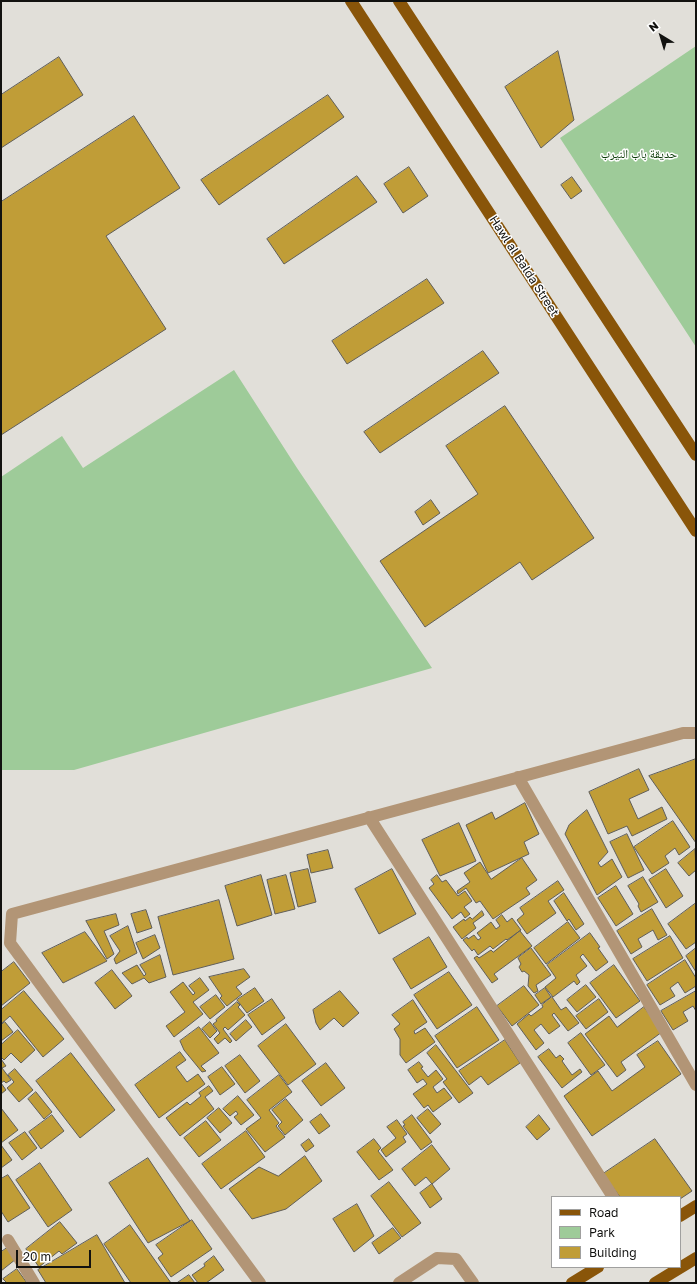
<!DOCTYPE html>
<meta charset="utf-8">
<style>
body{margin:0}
#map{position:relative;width:697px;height:1284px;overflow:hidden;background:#e1dfd9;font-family:"Golos Text",sans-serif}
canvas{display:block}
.frame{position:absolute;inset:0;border:2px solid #121210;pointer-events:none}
.legend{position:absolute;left:551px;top:1196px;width:130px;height:72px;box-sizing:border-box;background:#fff;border:1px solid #a0a09f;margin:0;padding:5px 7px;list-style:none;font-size:12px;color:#121210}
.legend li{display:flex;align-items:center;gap:8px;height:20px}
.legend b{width:20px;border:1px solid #a0a09f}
.north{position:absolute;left:641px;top:16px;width:40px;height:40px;-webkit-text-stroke:3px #fff;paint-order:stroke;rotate:322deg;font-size:11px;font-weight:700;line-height:16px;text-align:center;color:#121210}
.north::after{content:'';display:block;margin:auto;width:14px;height:18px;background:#121210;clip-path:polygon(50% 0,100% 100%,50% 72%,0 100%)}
.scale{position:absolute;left:16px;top:1250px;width:75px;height:18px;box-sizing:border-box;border:2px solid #121210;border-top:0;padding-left:5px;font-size:12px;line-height:14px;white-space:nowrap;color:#121210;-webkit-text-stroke:3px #fff;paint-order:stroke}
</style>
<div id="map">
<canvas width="697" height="1284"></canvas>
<div class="frame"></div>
<ul class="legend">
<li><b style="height:5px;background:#895509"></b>Road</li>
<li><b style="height:11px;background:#9ecb99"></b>Park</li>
<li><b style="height:11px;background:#c09d37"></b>Building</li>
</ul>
<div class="north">N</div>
<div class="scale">20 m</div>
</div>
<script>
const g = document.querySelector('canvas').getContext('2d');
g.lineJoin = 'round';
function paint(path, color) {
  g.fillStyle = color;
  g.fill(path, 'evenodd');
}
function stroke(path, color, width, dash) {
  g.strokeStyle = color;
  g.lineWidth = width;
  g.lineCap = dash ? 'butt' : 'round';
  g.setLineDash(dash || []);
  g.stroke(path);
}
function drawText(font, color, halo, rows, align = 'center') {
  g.font = font + ' "Golos Text","Noto Naskh Arabic",sans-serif';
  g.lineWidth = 3;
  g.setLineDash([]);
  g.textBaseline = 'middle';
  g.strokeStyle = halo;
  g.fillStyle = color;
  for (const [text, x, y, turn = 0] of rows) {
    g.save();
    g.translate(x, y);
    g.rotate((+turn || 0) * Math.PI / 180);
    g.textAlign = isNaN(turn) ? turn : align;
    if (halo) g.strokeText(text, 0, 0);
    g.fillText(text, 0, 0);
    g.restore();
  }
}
paint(new Path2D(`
 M696 46V347L560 138Z
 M234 370 297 468 432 668 74 770H1V477L62 436 83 468Z`), '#9ecb99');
const building = new Path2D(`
 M558 51 574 120 541 148 505 87Z
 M59 57 83 95 1 148V95Z
 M328 95 344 117 219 205 201 180Z
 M134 116 180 188 106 236 166 329 1 435V202Z
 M409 167 428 196 403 213 384 184Z
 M357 176 377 202 284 264 267 239Z
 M572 177 582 191 571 199 561 185Z
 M427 279 444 303 347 364 332 341Z
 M483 351 499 373 380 453 364 432Z
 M505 406 594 538 532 580 520 562 425 627 380 561 478 494 446 446Z
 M431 500 440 513 423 525 415 512Z
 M696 759V843L649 776Z
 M639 769 649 790 629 799 638 819 662 807 667 819 632 836 627 826 608 834 589 792Z
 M525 803 539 834 524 842 529 854 488 873 466 825 492 812 495 819Z
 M587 810 608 852 598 863 601 867 612 859 622 877 597 895 565 834 569 825Z
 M673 821 690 847 679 855 675 848 665 856 669 863 652 874 634 847Z
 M459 823 476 861 440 876 422 840Z
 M627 834 644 870 628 878 610 842Z
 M695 849 696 870 689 876 678 863Z
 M328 850 333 868 311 873 307 855Z
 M522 858 537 880 526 888 530 894 493 919 480 901 476 903 466 888 458 894 457 891 470 882 464 873 480 862 491 879Z
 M308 869 316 902 298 907 290 873Z
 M392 869 416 914 379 934 355 889Z
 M666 869 683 896 666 908 649 880Z
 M261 875 272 915 237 926 225 886Z
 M286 875 295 909 275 914 267 880Z
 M437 875 442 882 446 880 458 896 465 891 472 901 464 907 470 914 465 918 461 912 452 919 429 888 434 884 431 880Z
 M643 877 658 902 641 912 638 906 639 904 628 886Z
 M558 881 564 890 548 901 556 913 527 934 517 920 524 914 520 908Z
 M616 886 633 914 616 926 598 898Z
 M564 893 584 924 576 930 569 919 567 921 554 901Z
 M219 900 234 959 173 975 158 917Z
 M696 903V942L686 949 668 924Z
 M652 909 667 935 658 940 653 930 638 939 642 947 631 954 617 931Z
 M146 910 152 928 137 933 131 914Z
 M482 911 484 915 473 923 476 928 462 939 453 927 464 919 465 921 470 917 472 919Z
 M116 914 119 925 104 931 114 954 107 959 86 921Z
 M502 915 507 922 512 918 521 930 507 940 506 939 493 949 490 946 478 955 474 949 472 951 463 940 467 937 468 939 474 935 478 940 481 938 477 933 491 922 496 929 500 926 496 920Z
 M568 922 580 938 546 964 534 948Z
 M128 926 137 953 116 964 114 959 120 951 110 936Z
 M520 931 532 946 494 974 498 979 492 983 474 958 477 956 479 958 491 950 493 952Z
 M85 932 107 961 63 983 42 953Z
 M590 933 600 947 598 948 608 962 596 971 583 954 580 957 587 966 576 975 580 982 577 985 574 981 553 997 545 987 556 978 547 965Z
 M155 935 160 948 143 959 136 943Z
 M670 936 683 958 647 981 633 959Z
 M429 937 447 967 411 989 393 959Z
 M531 948 551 975 536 985 538 991 534 993 528 986 529 975 524 971 522 972 519 967 521 964 518 958Z
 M696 948V972L686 956Z
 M160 955 166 977 149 983 144 978 132 984 122 973 137 965 144 976 146 974 140 965Z
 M685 960 696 978V986L685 993 678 982 670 988 675 996 660 1005 647 985Z
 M14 962 30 983 1 1006V972Z
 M614 965 640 1001 616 1018 590 983Z
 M244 969 250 977 236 987 242 994 227 1006 220 998 222 996 209 977Z
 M112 970 132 996 115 1009 95 983Z
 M449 972 472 1005 437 1029 414 995Z
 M200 978 209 990 193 1002 203 1014 174 1037 166 1026 185 1012 170 992 183 982 193 995 195 993 189 986Z
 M586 985 596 997 577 1012 567 1000Z
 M524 986 539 1005 512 1026 497 1006Z
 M255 988 264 1001 247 1013 237 1000Z
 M545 988 551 997 541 1004 535 995Z
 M24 991 64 1039 43 1057 10 1016 1 1024V1010Z
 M340 991 359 1013 343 1027 334 1018 320 1030 316 1023 313 1010Z
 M696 991V1011L693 1006 683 1012 688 1021 673 1030 661 1011Z
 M216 995 225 1007 210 1019 200 1007Z
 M552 997 561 1010 566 1007 579 1023 568 1031 554 1013 552 1015 560 1026 549 1034 541 1024 534 1030 544 1043 536 1050 517 1024 529 1014 531 1016 543 1007 542 1005Z
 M272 999 285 1018 262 1035 248 1015Z
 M599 999 608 1012 586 1029 576 1016Z
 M413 1000 427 1022 414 1031 415 1034 425 1028 435 1042 406 1063 400 1055V1039L394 1029 400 1024 392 1015Z
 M237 1002 240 1005 238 1007 245 1015 228 1030 225 1027 223 1029 232 1041 230 1043 225 1038 218 1044 214 1039 220 1033 213 1024 217 1021 216 1020Z
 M477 1007 499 1040 457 1068 435 1036Z
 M644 1007 662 1032 621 1062 626 1070 617 1077 585 1034 609 1016 617 1027Z
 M246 1020 252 1027 236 1041 230 1034Z
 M5 1022 13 1032 1 1041V1025Z
 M210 1022 217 1031 210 1038 202 1029Z
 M286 1024 316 1064 288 1085 258 1046Z
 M199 1027 219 1053 201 1066 206 1071 202 1072 184 1050 180 1041Z
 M18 1030 35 1050 21 1063 11 1053 4 1060 1 1057V1045Z
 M581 1033 605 1065 591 1075 568 1043Z
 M505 1040 520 1063 488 1085 481 1076 469 1085 459 1071Z
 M658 1041 681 1074 592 1136 564 1096 598 1071 612 1091 645 1067 637 1055Z
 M436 1045 473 1093 459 1103 443 1082 447 1079 427 1053Z
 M549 1049 556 1058 560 1055 564 1059 562 1061 572 1075 580 1069 582 1072 562 1088 538 1057Z
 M180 1052 186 1060 176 1067 187 1082 198 1074 205 1084 159 1118 135 1085Z
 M71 1053 115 1110 80 1138 36 1081Z
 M240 1055 260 1081 245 1093 225 1066Z
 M1 1059 6 1066 2 1068 11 1080 6 1083 4 1081 1 1083 6 1090 1 1094Z
 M419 1062 423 1067 421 1068 428 1077 436 1070 443 1079 433 1087 437 1093 444 1088 452 1098 433 1112 428 1105 424 1108 413 1094 427 1084 423 1079 417 1083 408 1070Z
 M326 1063 345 1088 321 1106 302 1081Z
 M222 1067 235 1084 220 1095 208 1077Z
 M15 1069 33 1090 19 1102 7 1088 14 1082 8 1075Z
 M279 1075 292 1092 269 1110 279 1123 276 1126 285 1137 265 1152 246 1129 261 1118 247 1100Z
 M209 1086 213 1091 205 1097 214 1109 180 1136 166 1118 187 1102 190 1105 201 1096 199 1093Z
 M36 1092 52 1112 44 1119 28 1099Z
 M238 1096 254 1115 241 1125 234 1117 238 1114 236 1111 230 1116 223 1109Z
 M286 1099 303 1120 285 1135 278 1126 282 1122 272 1110Z
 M1 1108 18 1130 1 1143Z
 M219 1108 232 1123 220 1133 207 1118Z
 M428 1109 441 1124 430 1134 417 1118Z
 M321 1114 330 1126 319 1134 310 1122Z
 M52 1115 64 1131 41 1149 29 1132Z
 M412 1115 432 1142 421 1150 403 1126 405 1125 403 1122Z
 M539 1115 550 1129 537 1140 526 1127Z
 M397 1120 407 1134 403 1137 406 1142 386 1157 381 1150 396 1138 387 1127Z
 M206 1121 221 1140 199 1157 184 1138Z
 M246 1131 265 1157 221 1189 202 1164Z
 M25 1132 37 1148 22 1160 9 1143Z
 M309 1139 314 1146 306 1152 301 1145Z
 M374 1139 381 1148 378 1151 393 1170 379 1180 357 1152Z
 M655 1139 692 1191 680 1199V1197H620L603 1174Z
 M1 1145 12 1160 1 1168Z
 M432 1145 450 1169 432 1184 426 1177 415 1186 402 1169Z
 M305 1156 322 1181 286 1209 252 1219 229 1189 259 1167 278 1176Z
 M148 1158 190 1221 148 1243 109 1183Z
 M40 1163 72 1210 48 1227 16 1180Z
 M8 1175 30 1208 8 1222 1 1211V1179Z
 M389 1182 421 1223 402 1237 371 1196Z
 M432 1184 442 1199 430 1208 420 1193Z
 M357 1204 374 1236 354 1252 333 1219Z
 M192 1220 212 1249 171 1277 158 1258 163 1254 156 1245Z
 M60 1222 77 1243 62 1254 59 1251 39 1267 26 1249Z
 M130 1225 171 1283H131L104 1244Z
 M393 1228 401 1238 379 1254 372 1243Z
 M97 1235 125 1283H46L38 1270Z
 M7 1248 16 1259 1 1271V1252Z
 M214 1256 224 1270 206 1283H198L192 1275 205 1266 204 1264Z
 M17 1269 27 1283H7L3 1279Z
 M189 1275 195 1283H177Z`);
paint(building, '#c09d37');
stroke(building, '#605e59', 1);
stroke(new Path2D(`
 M518 777 696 1085
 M369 817 613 1197
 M8 1240 34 1283
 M260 1283 10 943 12 914 683 733H696
 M399 1283 437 1258 456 1259 473 1283`), '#b29576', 12);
stroke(new Path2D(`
 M351 1 696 531
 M399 1 696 455
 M680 1216 696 1206
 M572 1283 598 1267
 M655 1283 696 1258`), '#895509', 12);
drawText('12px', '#083805', '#fff', [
 ["حديقة باب النيرب",639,154]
]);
drawText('12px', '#121210', '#fff', [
 ["Hawl al Balda Street",524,266,57]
]);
</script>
